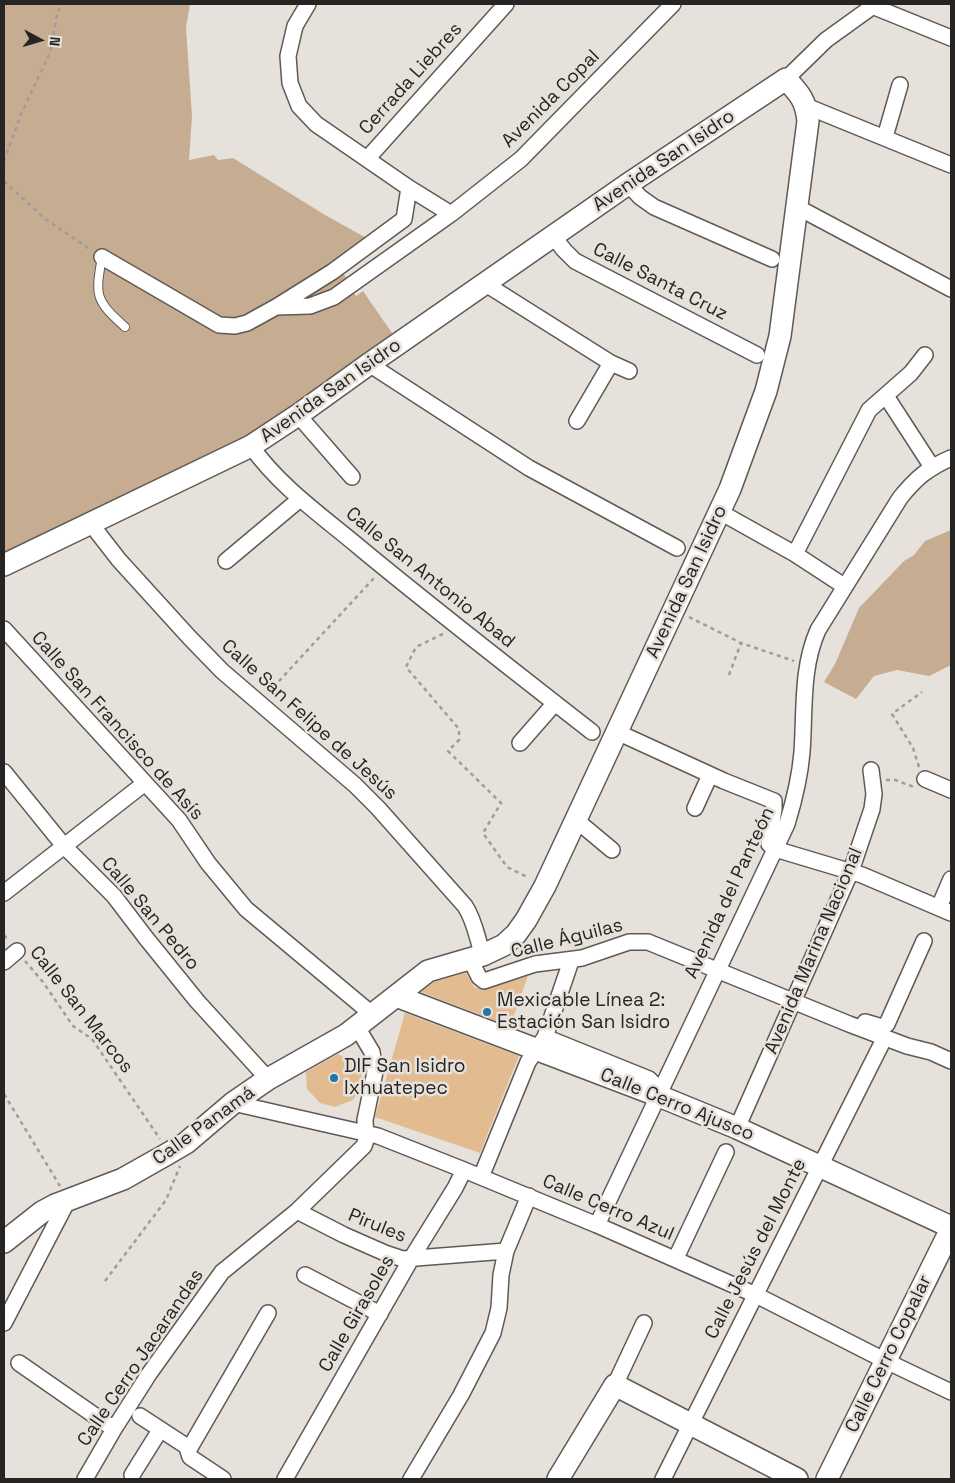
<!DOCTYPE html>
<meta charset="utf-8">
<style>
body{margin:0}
#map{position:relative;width:955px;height:1483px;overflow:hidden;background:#e7e1db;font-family:"Space Grotesk",sans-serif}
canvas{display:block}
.frame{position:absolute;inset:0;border:5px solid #272523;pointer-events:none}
.north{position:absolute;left:15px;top:15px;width:50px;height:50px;-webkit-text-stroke:4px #e7e1db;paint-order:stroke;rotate:96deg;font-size:14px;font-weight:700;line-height:20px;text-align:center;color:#272523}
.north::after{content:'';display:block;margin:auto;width:18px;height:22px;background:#272523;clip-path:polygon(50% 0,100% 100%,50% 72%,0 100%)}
</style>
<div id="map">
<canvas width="955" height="1483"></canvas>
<div class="frame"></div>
<div class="north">N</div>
</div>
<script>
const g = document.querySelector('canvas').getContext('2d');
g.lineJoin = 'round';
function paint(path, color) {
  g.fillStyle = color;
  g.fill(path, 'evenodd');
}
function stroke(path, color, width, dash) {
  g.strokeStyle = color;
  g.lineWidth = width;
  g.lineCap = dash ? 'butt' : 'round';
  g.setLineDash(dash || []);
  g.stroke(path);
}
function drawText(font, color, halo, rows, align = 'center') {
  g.font = font + ' "Space Grotesk",sans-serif';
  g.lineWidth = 5;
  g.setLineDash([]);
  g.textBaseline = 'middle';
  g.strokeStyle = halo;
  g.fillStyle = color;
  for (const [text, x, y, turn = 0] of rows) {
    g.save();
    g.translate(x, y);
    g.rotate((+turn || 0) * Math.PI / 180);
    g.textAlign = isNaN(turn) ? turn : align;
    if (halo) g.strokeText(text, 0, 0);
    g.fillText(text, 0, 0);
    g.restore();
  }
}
paint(new Path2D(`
 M4 4H190L186 28 192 116 189 160 214 155 218 160 233 158 325 215 370 240 341 271 349 281 347 284 356 296 363 291 394 336 250 438 4 555Z
 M951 530V665L929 676 897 670 874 676 856 699 824 682 835 664 859 608 904 561 914 555 925 541Z`), '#c6ad92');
paint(new Path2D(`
 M466 973 474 987 483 990 528 976 510 1026 421 992 434 982Z
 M405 1013 519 1056 480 1153 375 1117Z
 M338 1054 361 1068 362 1086 353 1100 335 1107 320 1103 307 1089 306 1072Z`), '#e2bb91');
const lane = new Path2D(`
 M102 257C95 296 95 300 125 327`);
const street = new Path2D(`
 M308 4 295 26 288 56 290 83 299 106 316 124 409 188 451 214
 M872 6 951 38
 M786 79 826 40 876 4
 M806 106 951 165
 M885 137 900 85
 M367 159 506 4
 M628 184 640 197 654 207 772 259
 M797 207 951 289
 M553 236 564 250 575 261 757 355
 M102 257 219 325 235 326 247 323 276 307 332 272 404 219 409 188
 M484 283 611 363 629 371
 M276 307 310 306 334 297 451 214 521 159 673 4
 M369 364 529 468 677 548
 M886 396 932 467
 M298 415 352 477
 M577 421 611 363
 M251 446C279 486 322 516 359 547 435 610 514 671 592 732
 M720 512 795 554 844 586
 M91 524 119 560 189 637 222 671 355 785 378 808 465 906C475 921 477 939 483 955
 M795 554 869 410 911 373 925 355
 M226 561 300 499
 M4 629 179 820 208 863 246 909 373 1015
 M617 732 724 781 774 801V809L769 844 775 849 862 875 951 913
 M520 743 555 703
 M4 772 64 846 114 896 146 938 197 1001 268 1079
 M925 779 951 790
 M695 808 710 775
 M576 820 612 850
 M4 893 145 783
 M939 907 951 879
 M470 959 479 977 484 981 535 964 582 958 629 942H648L849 1024 907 1046 931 1052 951 1061
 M4 962 17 951
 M865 1022 882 1027 887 1024 924 941
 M545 1037 649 1079 655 1085 659 1096
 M233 1103 378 1136 464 1170 597 1225 756 1295 886 1361 951 1392
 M737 1128 851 871 872 809 874 794 871 770
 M481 1177 528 1062 545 1037 571 961
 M297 1211 344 1235 385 1253 403 1259 506 1251
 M597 1225 787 824C794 801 800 777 802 752 805 711 801 668 818 630L900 498C916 478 928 468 951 458
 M676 1258 726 1152
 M305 1275 380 1314
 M4 1323 68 1200
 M19 1363 114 1429
 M615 1385 644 1323
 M140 1416 189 1448
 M132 1475 160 1430
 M85 1479 114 1429 149 1374 222 1272 297 1211 364 1146 366 1140 365 1120 375 1072 372 1052 357 1027
 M223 1479 190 1457 188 1451 268 1313
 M285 1479 411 1259 455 1188 464 1170
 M411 1479 461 1395 493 1333 499 1308 501 1275 506 1251 529 1196
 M663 1479 885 1037`);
const secondary = new Path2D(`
 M4 565 251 446 298 415 369 364 628 184 786 79C800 94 806 101 808 121L780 336 766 391 730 489 545 886 526 920 516 934 504 945 483 955 428 971 346 1035 268 1079 233 1103 186 1143 169 1153 123 1179 55 1205 42 1212 4 1242
 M396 996 659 1096 737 1128 951 1227
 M558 1479 615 1385 797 1479
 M827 1479 951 1229`);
stroke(lane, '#5f5a55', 10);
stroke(street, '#5f5a55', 18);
stroke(secondary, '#5f5a55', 24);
stroke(new Path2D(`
 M4 161 21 114 50 53 57 15 61 4
 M4 181 44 218 91 250
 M689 617 741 643 794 661
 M443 634 416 647 406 667 459 729V740L448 751 501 803 483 833 507 867 529 878
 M729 675 741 643
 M268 693 374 578
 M919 767 913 748 892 714 922 692
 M886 780H895L914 787
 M4 935 9 941
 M25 961 43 982 73 1026 92 1039 160 1139
 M4 1094 60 1186
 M105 1281 166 1200 180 1166`), '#a09c97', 2.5, [4, 4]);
stroke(lane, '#fff', 8);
stroke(street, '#fff', 15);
stroke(secondary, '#fff', 21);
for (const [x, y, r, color] of [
 [487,1012,5,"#2476a7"],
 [334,1078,5,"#2476a7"]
]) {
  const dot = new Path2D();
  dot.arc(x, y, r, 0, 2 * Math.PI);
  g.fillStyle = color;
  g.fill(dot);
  stroke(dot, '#e7e1db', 2);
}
drawText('19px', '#272523', '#e7e1db', [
 ["Cerrada Liebres",411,79,-48],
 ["Avenida Copal",551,99,-45],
 ["Avenida San Isidro",664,161,-34],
 ["Calle Santa Cruz",660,282,27],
 ["Avenida San Isidro",331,391,-35],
 ["Calle San Antonio Abad",430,578,39],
 ["Avenida San Isidro",687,582,-65],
 ["Calle San Felipe de Jesús",309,720,42],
 ["Calle San Francisco de Asís",117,726,48],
 ["Avenida del Panteón",730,893,-65],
 ["Calle San Pedro",150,914,50],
 ["Calle Águilas",567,939,-14],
 ["Avenida Marina Nacional",814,951,-67],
 ["Calle San Marcos",81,1010,52],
 ["Calle Cerro Ajusco",677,1105,22],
 ["Calle Panamá",204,1126,-36],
 ["Calle Cerro Azul",608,1208,23],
 ["Pirules",377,1226,22],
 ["Calle Jesús del Monte",756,1249,-63],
 ["Calle Girasoles",357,1314,-60],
 ["Calle Cerro Copalar",889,1354,-64],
 ["Calle Cerro Jacarandas",141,1358,-56]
]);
drawText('19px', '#272523', '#e7e1db', [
 ["Mexicable Línea 2:",497,1001],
 ["Estación San Isidro",497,1023],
 ["DIF San Isidro",344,1067],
 ["Ixhuatepec",344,1089]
], 'left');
</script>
